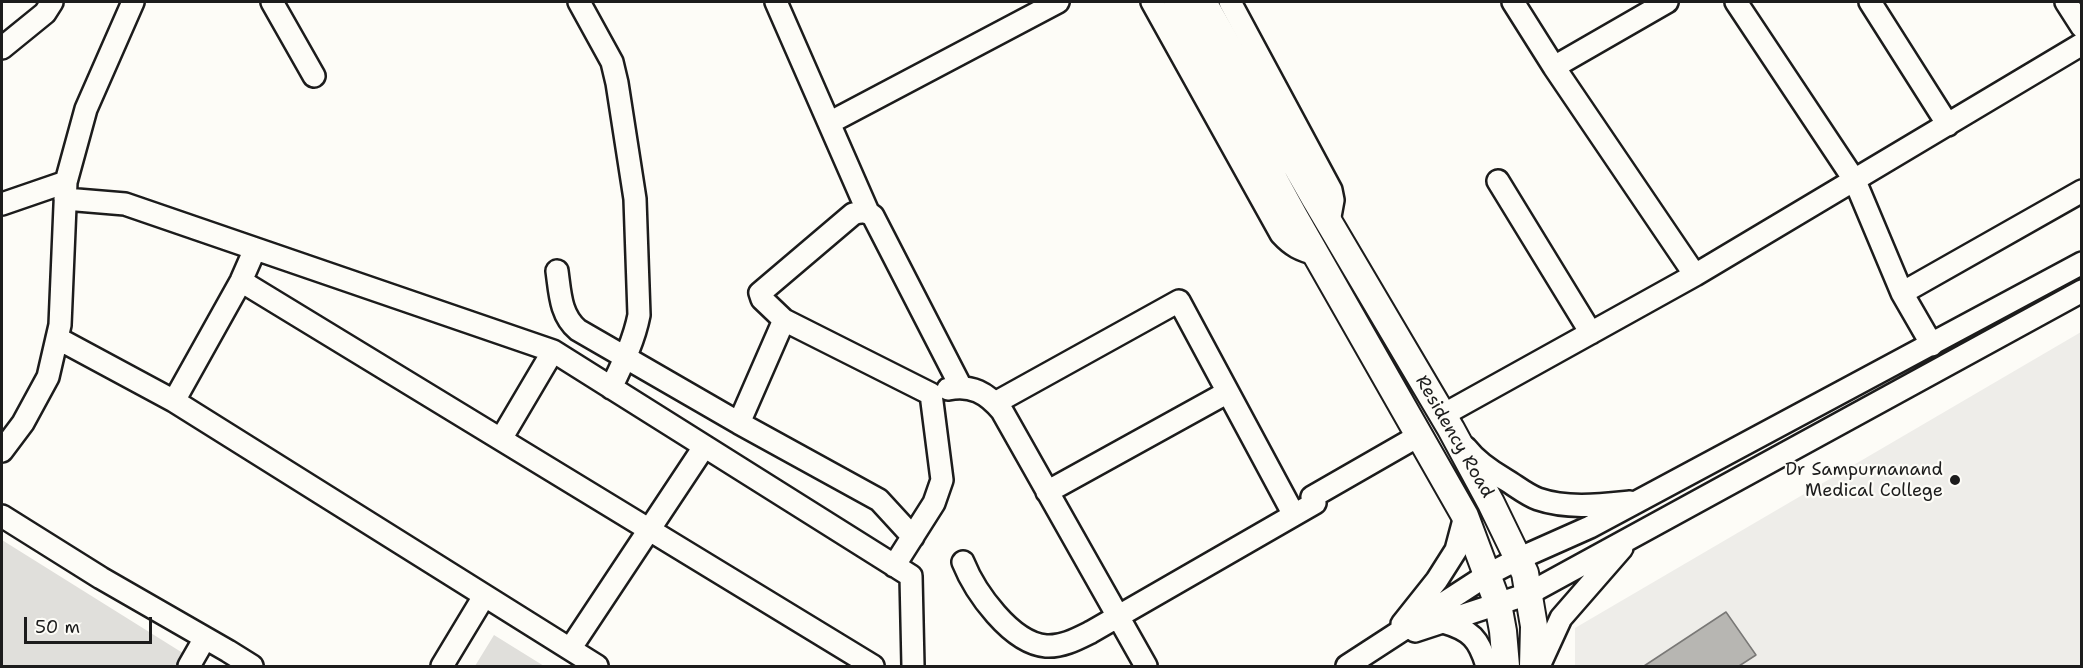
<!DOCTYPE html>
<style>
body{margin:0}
#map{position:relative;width:2083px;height:668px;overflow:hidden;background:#fdfcf7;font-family:"Shantell Sans",sans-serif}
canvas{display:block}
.frame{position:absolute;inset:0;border:3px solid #1c1c1c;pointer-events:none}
.scale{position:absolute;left:24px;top:617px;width:128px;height:27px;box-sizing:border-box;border:3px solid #1c1c1c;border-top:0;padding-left:8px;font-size:18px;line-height:21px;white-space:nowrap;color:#1c1c1c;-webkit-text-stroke:4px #fdfcf7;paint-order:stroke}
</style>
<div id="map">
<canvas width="2083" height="668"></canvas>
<div class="frame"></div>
<div class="scale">50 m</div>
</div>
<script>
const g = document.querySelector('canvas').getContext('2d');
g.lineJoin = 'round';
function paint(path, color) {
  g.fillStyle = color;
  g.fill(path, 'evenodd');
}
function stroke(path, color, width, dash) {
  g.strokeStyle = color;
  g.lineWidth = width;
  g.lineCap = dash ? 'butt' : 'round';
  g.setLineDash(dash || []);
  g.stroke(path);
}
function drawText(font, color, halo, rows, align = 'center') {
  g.font = font + ' "Shantell Sans",sans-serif';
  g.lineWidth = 4.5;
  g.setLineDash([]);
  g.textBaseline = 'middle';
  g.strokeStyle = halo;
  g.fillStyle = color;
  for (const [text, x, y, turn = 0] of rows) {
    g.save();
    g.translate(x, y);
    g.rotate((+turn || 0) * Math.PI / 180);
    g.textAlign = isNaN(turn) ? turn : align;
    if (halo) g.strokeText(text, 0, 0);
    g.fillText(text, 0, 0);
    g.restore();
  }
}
paint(new Path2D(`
 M2081 332V666H1575V628Z`), '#eeede9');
paint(new Path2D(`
 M2 540 186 655 179 666H2Z
 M494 635 544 666H475Z`), '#e0dfdb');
const water = new Path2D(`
 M1726 612 1756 655 1739 666H1644Z`);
paint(water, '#b7b6b2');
stroke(water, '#797876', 1.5);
const minor = new Path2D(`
 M272 2 314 76
 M579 2 612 62 617 83 635 199 639 315C634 341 622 365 611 388
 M776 2 868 212
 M1152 2 1281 234C1292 246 1300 250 1316 254
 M1230 2 1331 190 1333 200 1329 222
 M1513 2 1554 67 1695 275
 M1736 2 1855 181 1902 293 1932 345
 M1870 2 1948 125
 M2066 2 2082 27
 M2 48 45 13 52 2
 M1554 67 1667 2
 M829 123 1058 2
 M1498 181 1591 333
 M65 199 125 204 553 351 911 576 913 666
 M2 204 66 182
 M557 271C560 292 560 315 578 330L739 423 784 320 931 394 942 480 934 503 894 566
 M241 281 873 666
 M1902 293 2082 191
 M784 320 762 299 760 293 853 214C861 211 867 211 873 216L961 387
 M57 338 174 401 597 666
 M948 389C971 384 987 393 1002 411L1146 666
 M174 401 241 281 255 249
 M995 403 1179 301 1294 515
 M1443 415 1695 275 2082 44
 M739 423 879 500 913 537
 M501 439 553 351
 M1466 448C1476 461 1492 472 1506 480 1516 486 1527 495 1538 499 1567 509 1600 505 1630 502
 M2 451 23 423 48 377 60 325 66 182 86 109 133 2
 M1047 492 1228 392
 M2 516 101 578 228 651 252 666
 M963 562C975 592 1011 643 1046 646 1062 647 1077 639 1091 632L1315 503 1312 497 1420 435
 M1443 622C1471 630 1479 639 1487 666
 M1402 624 1437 580 1456 550 1465 516
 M1415 631 1528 594 2082 291
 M570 649 704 447
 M189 666 205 638
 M442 666 480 603
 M1347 666 1487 575 1518 559 1590 527 2082 263
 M1539 666 1561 618 1622 548`);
const major = new Path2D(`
 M1177 2 1294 216 1465 516 1498 604 1503 631 1506 666
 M1203 2 1314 197 1451 429 1491 503 1525 573 1534 626 1533 666`);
stroke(minor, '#1c1c1c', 26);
stroke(major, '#1c1c1c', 30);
stroke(minor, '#fdfcf7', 21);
stroke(major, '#fdfcf7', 26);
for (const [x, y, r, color] of [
 [1955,480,6,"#1c1c1c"]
]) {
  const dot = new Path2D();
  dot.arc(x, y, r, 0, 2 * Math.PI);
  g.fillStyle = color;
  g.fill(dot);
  stroke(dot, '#fdfcf7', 2);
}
drawText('18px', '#1c1c1c', '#fdfcf7', [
 ["Residency Road",1454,437,60]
]);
drawText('18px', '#1c1c1c', '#fdfcf7', [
 ["Dr Sampurnanand",1943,470],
 ["Medical College",1943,491]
], 'right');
</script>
